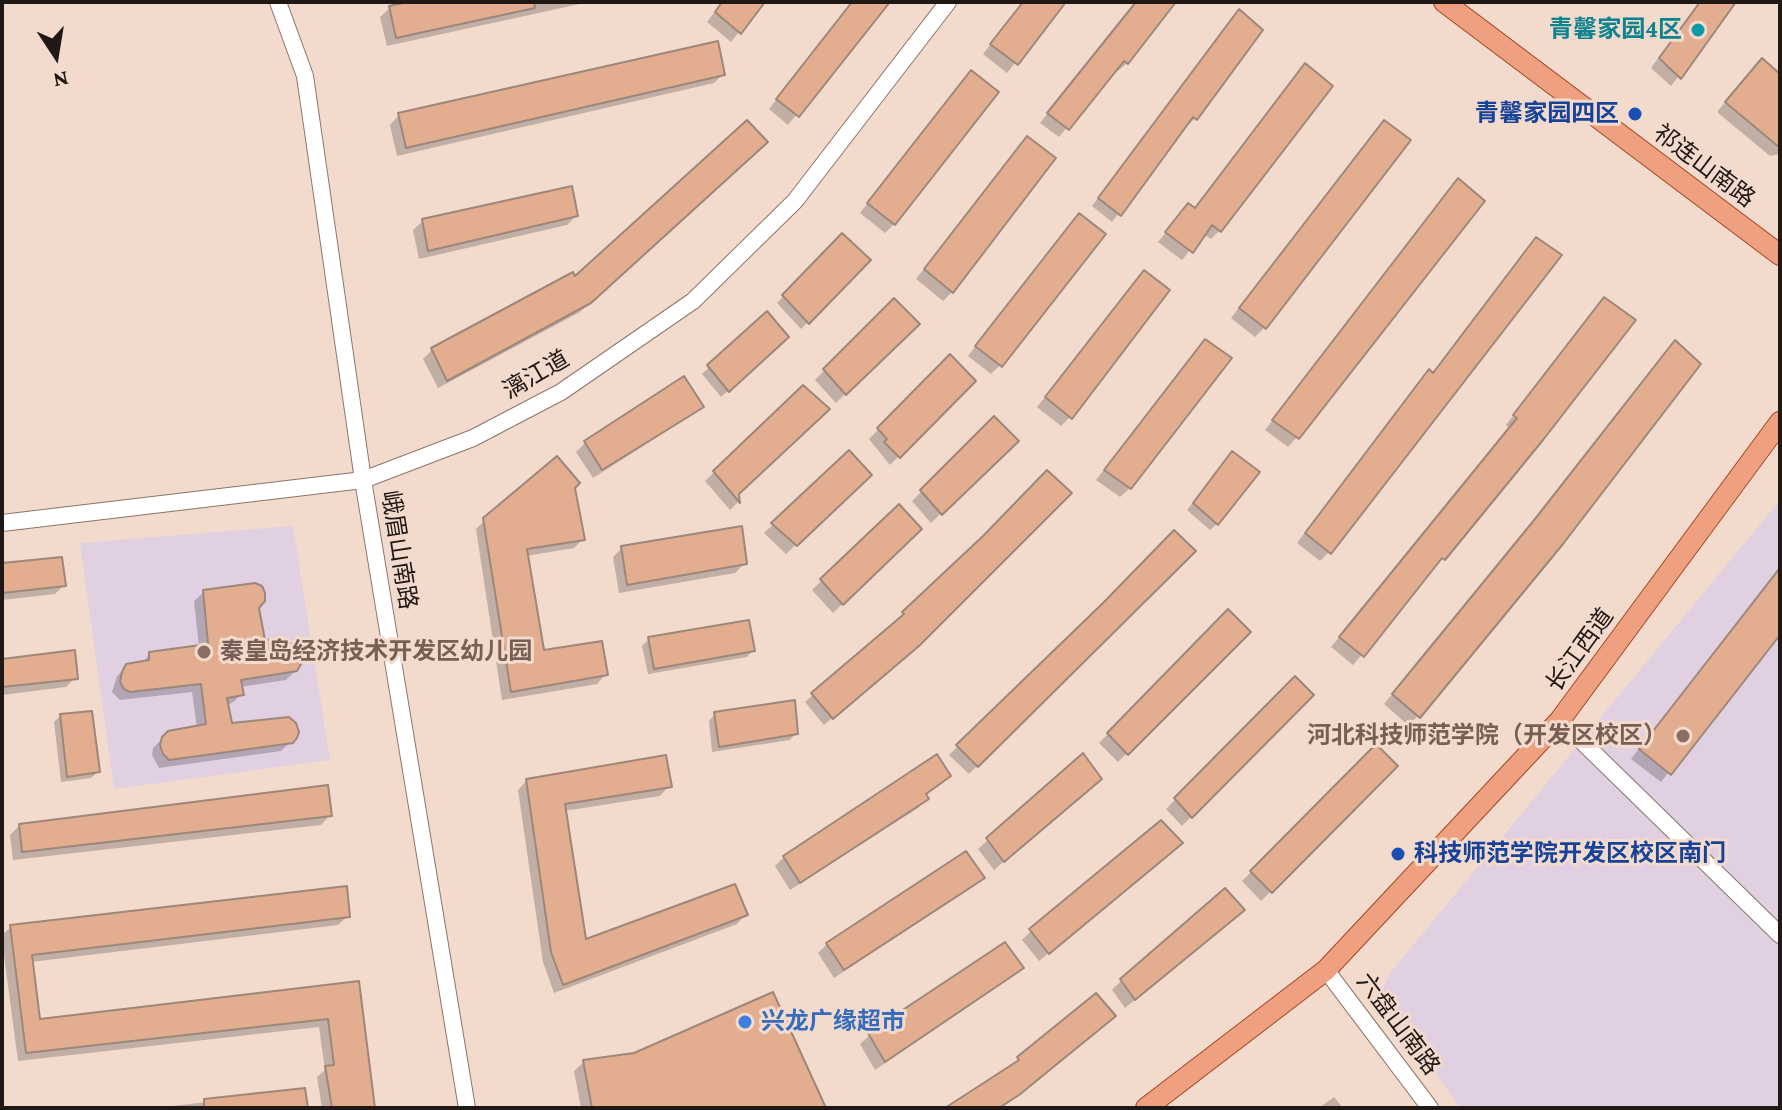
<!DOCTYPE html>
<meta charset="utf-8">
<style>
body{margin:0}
#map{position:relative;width:1782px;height:1110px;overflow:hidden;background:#f2dacd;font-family:"Crimson Pro",serif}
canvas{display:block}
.frame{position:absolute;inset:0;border:4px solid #201814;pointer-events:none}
.north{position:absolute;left:16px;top:16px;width:80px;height:80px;-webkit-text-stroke:6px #f2dacd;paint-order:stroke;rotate:168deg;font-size:22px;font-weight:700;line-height:32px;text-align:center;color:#201814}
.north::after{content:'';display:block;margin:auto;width:28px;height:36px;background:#201814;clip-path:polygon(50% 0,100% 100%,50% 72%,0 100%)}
</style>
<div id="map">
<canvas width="1782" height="1110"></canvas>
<div class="frame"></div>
<div class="north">N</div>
</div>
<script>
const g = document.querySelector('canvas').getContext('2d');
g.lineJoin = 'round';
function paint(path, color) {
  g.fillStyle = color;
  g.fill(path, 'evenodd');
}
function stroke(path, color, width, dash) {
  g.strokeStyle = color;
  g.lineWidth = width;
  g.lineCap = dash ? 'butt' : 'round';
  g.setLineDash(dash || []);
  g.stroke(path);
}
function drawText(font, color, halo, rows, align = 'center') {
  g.font = font + ' "Crimson Pro","Noto Sans SC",serif';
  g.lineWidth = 6;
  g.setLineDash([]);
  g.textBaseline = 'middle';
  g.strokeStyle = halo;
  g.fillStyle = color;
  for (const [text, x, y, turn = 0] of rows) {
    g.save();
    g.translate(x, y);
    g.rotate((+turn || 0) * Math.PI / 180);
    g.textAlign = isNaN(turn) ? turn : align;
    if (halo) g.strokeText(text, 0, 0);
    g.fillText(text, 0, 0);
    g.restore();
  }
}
paint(new Path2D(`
 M1780 500V1108H1461L1378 998 1391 972Z
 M293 526 330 760 114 789 80 543Z`), '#e0d0e1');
paint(new Path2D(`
 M417 2H589L387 46 380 17 390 8Z
 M722 2H763L731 42 707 22Z
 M852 2H888L788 125 769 109Z
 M1023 2H1063L1007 73 983 54Z
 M1136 2H1174L1127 63 1118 71 1115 68 1059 137 1040 123Z
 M1699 2H1734L1671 86 1651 68Z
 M1231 20 1195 118 1187 126 1185 125 1112 222 1092 206Z
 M1753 69 1780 77V154L1770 156 1717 112Z
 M723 74 714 83 397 156 390 125 399 115Z
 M1296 75 1220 230 1211 239 1203 234 1182 260 1158 242 1188 205 1194 210Z
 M962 82 894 224 885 233 860 213Z
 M1375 132 1264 328 1255 337 1231 318Z
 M1027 138 952 292 943 301 916 279Z
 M756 151 580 312 438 388 423 359 432 350 575 279Z
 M1450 190 1297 437 1288 447 1265 430Z
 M576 216 567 225 419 259 413 230 423 221Z
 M1070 225 1000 365 991 374 968 356Z
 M842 236 868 260 801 329 777 303Z
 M1536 240 1329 552 1320 561 1297 543 1420 381 1429 372 1432 374Z
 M1144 273 1070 417 1061 426 1037 407Z
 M894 301 917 324 836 403 815 380Z
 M1595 309 1443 558 1353 665 1331 647 1509 428 1506 425Z
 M766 314 780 344 721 397 702 374Z
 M1205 342 1130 488 1120 497 1096 480Z
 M950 357 973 381 890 465 869 439Z
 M803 388 737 494 738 502 730 510 705 481Z
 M702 406 692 415 593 478 576 452 585 443Z
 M994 419 1016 441 931 523 912 501Z
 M849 453 869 475 786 554 764 533Z
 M1226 460 1217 524 1210 530 1187 510Z
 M1047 473 909 653 824 725 805 702 898 622 896 620 904 613Z
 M573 488 583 539 574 548 526 556 542 653 605 675 597 684 502 700 476 529 485 520Z
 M898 506 919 529 833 613 812 590Z
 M1526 531 1562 542 1409 726 1384 704Z
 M1174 532 1193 551 969 774 949 755Z
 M622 548 745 563 735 573 619 593 613 557Z
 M2 566 64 585 55 594 2 600Z
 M1780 566V631L1661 782 1631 759Z
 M204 592 256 608 263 642 275 648 296 670 286 680 240 687 242 694 232 703 226 705 230 725 296 737 281 751 159 768 152 755 153 748 169 732 197 728 192 692 120 700 112 692 117 676 127 666 141 664 150 654 199 647 194 601Z
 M1228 611 1248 632 1118 762 1099 743Z
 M649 639 753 650 747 657 648 674 642 646Z
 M2 661 75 678 66 687 2 695Z
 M1295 679 1311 695 1182 826 1166 809Z
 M715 714 796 733 790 740 712 752 709 721Z
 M61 715 98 772 91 778 61 782 54 722Z
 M1376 747 1395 766 1261 901 1242 881Z
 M1082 756 1090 788 994 870 978 849Z
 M948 776 925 796 927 799 918 808 790 890 775 866 784 857Z
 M527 780 669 786 660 796 564 811 585 942 746 914 737 924 554 993 543 962 518 790Z
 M330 815 321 825 13 860 10 835 20 825Z
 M1171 852 1039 961 1022 940 1031 931Z
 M982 878 973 887 834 978 818 953 827 944Z
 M348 916 338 925 31 962 38 1022 357 983 373 1108H322L317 1077 325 1070 319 1027 18 1061 2 940V935L11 927Z
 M1233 919 1125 1008 1112 990 1121 981Z
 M1021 968 1012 977 875 1070 860 1044 870 1035Z
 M634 1055 824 1108H581L574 1071 584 1062Z
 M303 1091 306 1108H155Z
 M1334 1097 1343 1108H1319Z`), '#0003');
const building = new Path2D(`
 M408 2H534L535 8 396 38 389 6Z
 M722 2H765L741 34 715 12Z
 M852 2H890L799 117 776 99Z
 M1023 2H1066L1018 65 990 44Z
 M1136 2H1176L1128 64 1124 61 1069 130 1047 113Z
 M1700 2H1736L1681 79 1659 58Z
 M1239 9 1263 30 1197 120 1193 117 1121 216 1098 198Z
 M718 41 725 75 406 148 398 113Z
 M1762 58 1780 74V148L1725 102Z
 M1305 63 1333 86 1221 232 1212 225 1193 253 1165 232 1188 203 1195 208Z
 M971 70 999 92 895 225 867 203Z
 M747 120 768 142 591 303 447 381 431 348 573 272 575 276Z
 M1384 120 1411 140 1266 329 1239 308Z
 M1027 136 1056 158 953 293 924 269Z
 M1458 178 1485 201 1299 439 1272 420Z
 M572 186 578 216 428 251 422 219Z
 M1079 213 1106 234 1002 367 975 346Z
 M842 233 871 260 809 324 782 295Z
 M1536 237 1562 255 1331 554 1305 533 1429 369 1433 373Z
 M1144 270 1170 290 1072 419 1045 397Z
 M1604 297 1636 320 1543 440 1445 560 1442 558 1364 657 1339 637 1517 418 1513 415Z
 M894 298 920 324 846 395 823 369Z
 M767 311 789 337 729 392 707 365Z
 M1205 339 1232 358 1131 489 1104 470Z
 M1675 340 1701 364 1563 544 1420 718 1392 694 1535 519Z
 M950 354 976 381 900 458 884 442 887 439 877 428Z
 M684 376 704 407 602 470 584 441Z
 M803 385 830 409 739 494 740 503 713 471Z
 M994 416 1019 441 942 515 920 490Z
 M849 450 872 475 797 546 771 523Z
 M1232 451 1260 472 1218 525 1193 503Z
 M557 456 580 483 575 488 585 540 527 549 544 650 602 641 608 675 511 692 483 518Z
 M1047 470 1072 493 919 646 833 719 811 693 904 614 902 612 983 536Z
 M899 504 922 529 843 605 820 579Z
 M742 526 747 564 627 585 621 546Z
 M1174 530 1196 551 978 767 956 745 1104 602Z
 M62 557 66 586 2 593V563Z
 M1780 568V635L1671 775 1639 749Z
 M255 583 262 586 265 593V601L259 608 265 640 275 639 277 646 296 643 303 650 305 657 297 671 241 680 244 695 227 698 232 723 289 717 296 723 299 732 297 738 293 743 169 760 163 754 160 745 162 737 168 731 206 724 201 684 130 692 124 689 120 682 122 672 126 664 149 660V652L208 644 203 590Z
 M1228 609 1251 632 1128 755 1107 733Z
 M749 620 755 651 654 669 648 637Z
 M75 650 78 679 2 687V659Z
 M1295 676 1314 695 1192 818 1174 798Z
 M795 700 798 734 719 747 714 712Z
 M92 711 100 772 67 777 60 714Z
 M1376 744 1398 766 1272 893 1250 871Z
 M1083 753 1102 779 1004 862 986 838Z
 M937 754 951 776 926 794 929 799 800 883 783 856Z
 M666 755 672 787 565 804 586 939 735 884 748 915 563 985 551 952 526 779Z
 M328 785 332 816 22 852 19 824Z
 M1161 820 1183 843 1049 954 1029 929Z
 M966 851 985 878 844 970 826 943Z
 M347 886 350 917 32 955 40 1019 359 981 375 1108H332L325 1066 334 1065 328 1019 26 1053 10 925Z
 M1225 888 1245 910 1135 1000 1120 979Z
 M1005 942 1024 968 885 1062 868 1033Z
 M773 992 826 1108H592L583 1060 634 1053Z
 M1096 993 1116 1016 1019 1095 999 1108H945L1019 1060 1017 1057Z
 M305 1088 308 1108H204V1099Z`);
paint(building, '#e3ae90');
stroke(building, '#9c877a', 2);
const minor = new Path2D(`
 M278 2 305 76 363 480 467 1108
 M2 523 363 480 473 438 561 392 693 301 795 201 948 2
 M1560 720 1780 935
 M1326 970 1430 1108`);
const major = new Path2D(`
 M1444 2 1780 255
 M1146 1108 1326 970 1560 720 1780 422`);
stroke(minor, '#8b766a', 18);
stroke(major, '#a04723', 22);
stroke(minor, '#fff', 16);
stroke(major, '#efa080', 20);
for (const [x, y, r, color] of [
 [1698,30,8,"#0f9aa8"],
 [1635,114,8,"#1a4fb4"],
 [204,652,8,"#8d6e63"],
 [1683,736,8,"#8d6e63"],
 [1398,854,8,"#1a4fb4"],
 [745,1022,8,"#3f7fe0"]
]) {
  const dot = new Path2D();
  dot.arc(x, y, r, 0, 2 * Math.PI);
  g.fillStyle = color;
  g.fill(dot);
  stroke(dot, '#f2dacd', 3);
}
drawText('bold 24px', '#0d838f', '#f2dacd', [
 ["青馨家园4区",1682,30]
], 'right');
drawText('bold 24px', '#164399', '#f2dacd', [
 ["青馨家园四区",1619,114],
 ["科技师范学院开发区校区南门",1414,854,"left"]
], 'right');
drawText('24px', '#201814', '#f2dacd', [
 ["祁连山南路",1704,166,37],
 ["漓江道",536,375,-30],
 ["峨眉山南路",399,550,81],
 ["长江西道",1580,650,-54],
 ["六盘山南路",1398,1024,53]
]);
drawText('bold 24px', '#785e54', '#f2dacd', [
 ["秦皇岛经济技术开发区幼儿园",220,652],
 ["河北科技师范学院（开发区校区）",1667,736,"right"]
], 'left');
drawText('bold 24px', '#366cbe', '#f2dacd', [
 ["兴龙广缘超市",761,1022]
], 'left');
</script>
